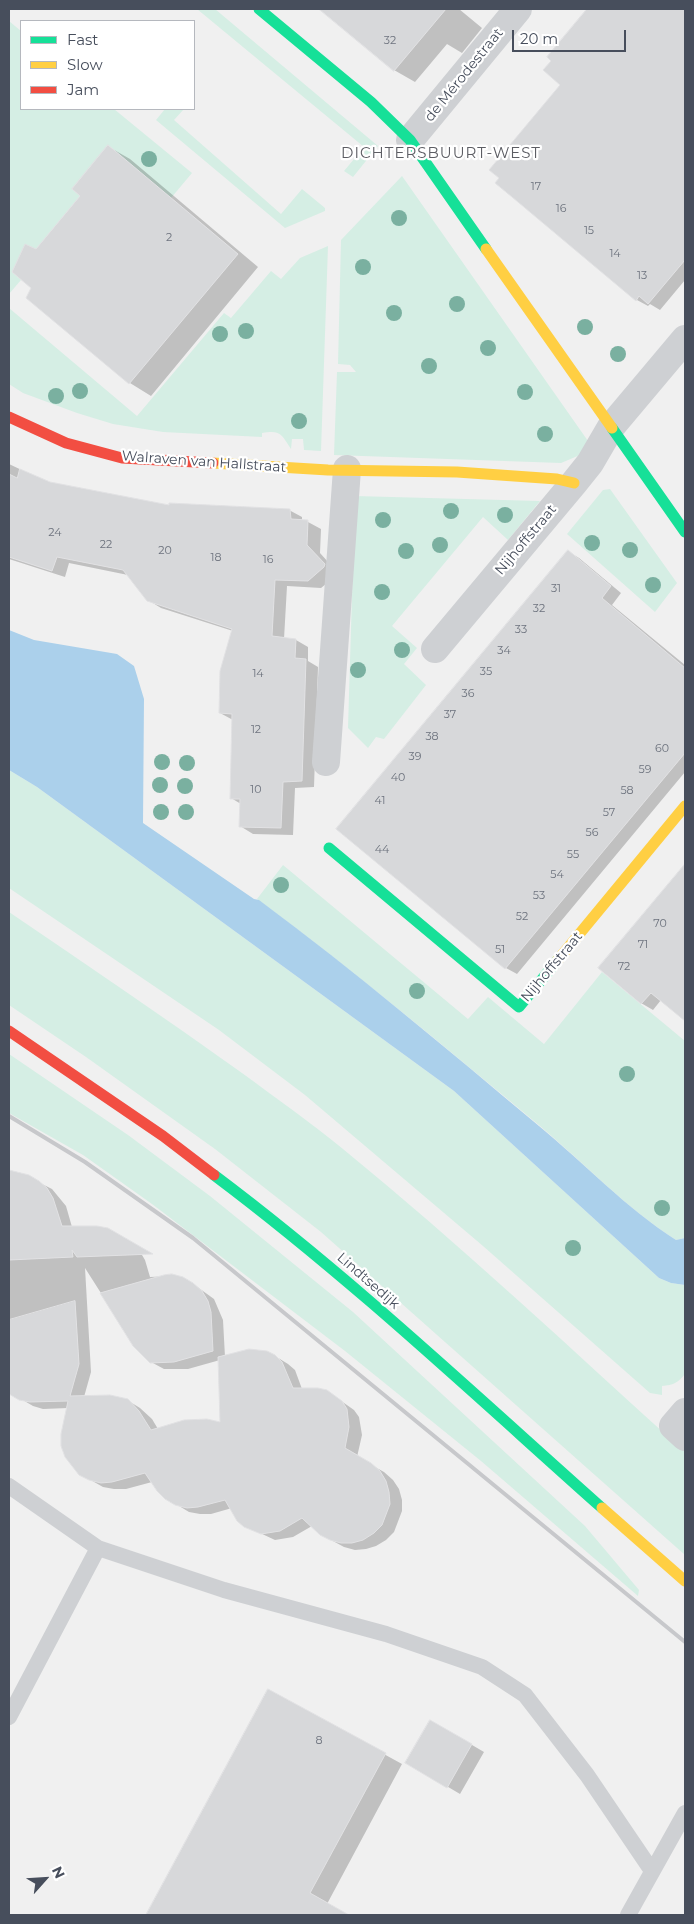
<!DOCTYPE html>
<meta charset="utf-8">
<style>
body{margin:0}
#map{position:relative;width:694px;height:1924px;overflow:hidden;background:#f0f0f0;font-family:Montserrat,sans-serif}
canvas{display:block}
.frame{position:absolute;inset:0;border:10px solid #474e5c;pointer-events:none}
.legend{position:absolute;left:20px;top:20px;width:175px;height:90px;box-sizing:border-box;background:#fff;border:1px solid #b5b8be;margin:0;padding:6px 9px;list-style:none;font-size:15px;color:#474e5c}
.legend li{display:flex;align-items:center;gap:10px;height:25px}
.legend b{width:25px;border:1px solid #b5b8be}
.north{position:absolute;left:20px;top:1854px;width:50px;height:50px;-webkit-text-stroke:4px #fff;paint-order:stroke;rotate:64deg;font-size:14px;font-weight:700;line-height:20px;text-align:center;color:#474e5c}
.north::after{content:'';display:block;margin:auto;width:18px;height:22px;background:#474e5c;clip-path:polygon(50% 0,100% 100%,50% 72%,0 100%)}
.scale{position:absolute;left:512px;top:30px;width:114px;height:22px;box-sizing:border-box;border:2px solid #474e5c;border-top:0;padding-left:6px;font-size:15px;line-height:18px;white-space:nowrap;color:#474e5c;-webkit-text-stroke:4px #fff;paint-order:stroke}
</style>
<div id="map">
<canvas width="694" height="1924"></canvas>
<div class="frame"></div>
<ul class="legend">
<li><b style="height:6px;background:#16e098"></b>Fast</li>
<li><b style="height:6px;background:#ffcf43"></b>Slow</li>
<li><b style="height:6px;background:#f24e42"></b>Jam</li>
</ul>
<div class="north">N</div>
<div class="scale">20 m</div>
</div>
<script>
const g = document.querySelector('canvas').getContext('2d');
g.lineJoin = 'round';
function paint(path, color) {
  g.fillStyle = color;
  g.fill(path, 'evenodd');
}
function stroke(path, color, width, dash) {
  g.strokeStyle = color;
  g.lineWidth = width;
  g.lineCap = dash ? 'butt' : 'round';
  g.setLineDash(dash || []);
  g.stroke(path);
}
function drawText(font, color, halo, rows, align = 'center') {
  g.font = font + ' Montserrat,sans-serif';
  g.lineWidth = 4.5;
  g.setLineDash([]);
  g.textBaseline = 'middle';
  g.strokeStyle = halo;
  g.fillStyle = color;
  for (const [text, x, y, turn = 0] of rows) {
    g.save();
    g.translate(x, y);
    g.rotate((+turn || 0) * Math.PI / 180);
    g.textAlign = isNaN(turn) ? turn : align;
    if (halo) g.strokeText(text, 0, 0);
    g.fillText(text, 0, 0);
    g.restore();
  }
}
paint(new Path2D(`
 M197 9H215L378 146 353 177 344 171 364 147Z
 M9 21 21 31V109H114L192 173 171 198 108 145 72 189 80 196 36 249 25 245 12 272 21 280 9 294Z
 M165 109H184L174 120 281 214 302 189 325 208V211L285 228 156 120Z
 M402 176 588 441 580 455 561 463 334 455 337 372H356L350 365 338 364 341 240Z
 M328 246 321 451 304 450 303 439H292L291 449C281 434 281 430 262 433V437L163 432 113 424 77 413 23 393 9 384V308L137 416 224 313 231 318 271 271 281 279 300 258Z
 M610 489 677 583 655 612 567 534 603 490Z
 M355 496 540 501 508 540 483 517 392 626 417 648 404 664 426 685 384 739 376 737 368 748 348 728Z
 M9 770 37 787 454 1091 659 1278 671 1283 685 1285V1374C678 1383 673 1385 662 1386V1395L650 1393 483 1246 305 1095 219 1030 9 888Z
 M283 865 468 1019 488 997 544 1044 602 972 685 1041V1238L676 1240C626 1208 585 1164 540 1126 447 1049 355 971 257 899Z
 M9 912C87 965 165 1018 242 1073 276 1098 310 1122 343 1149 461 1245 572 1350 685 1452V1555L321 1232 215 1149 86 1057 9 1005Z
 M9 1054 128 1135 210 1196 353 1312 585 1526 639 1590 638 1596 481 1461 345 1351 152 1204 83 1155 9 1113Z`), '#d5eee4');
paint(new Path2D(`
 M9 630 34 640 117 654 134 666 144 699 143 823 254 899 259 900C356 972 447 1049 539 1126 585 1164 626 1208 676 1240L685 1238V1285L671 1283 659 1278 454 1091 37 787 9 770Z`), '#abd0eb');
paint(new Path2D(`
 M321 9H459L482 28 462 53 447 44 415 82 394 70Z
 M589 9H685V280L660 310 650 304 648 306 637 300 562 85 553 60 549 57Z
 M109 147 130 159 258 267 151 396 130 383 28 298Z
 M9 464 49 483 170 506 289 510 302 517V521L308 522 321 529 320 553 337 572V575L321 588 287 586 284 639 296 640 308 647V661L318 667 314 787 295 788 293 835 253 834 240 826 241 804 231 798 233 720 220 713 233 631 161 608 148 600 128 575 69 563 65 577 9 559Z
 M569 552 579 558 621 593 612 605 685 665V772L517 974 506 968Z
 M685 866V1021L661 1000 653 1010 641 1003 600 968Z
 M9 1173 17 1174 38 1182 52 1189 66 1206 72 1227 139 1250 145 1260 150 1277 172 1276 196 1286 214 1299 223 1320 225 1357 275 1356 288 1364 295 1370 302 1389 327 1391 354 1410 359 1417 362 1435 357 1457 384 1472 393 1480 399 1489 402 1500V1511L394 1532 386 1540 376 1546 366 1549 355 1550 344 1547 320 1534 312 1526 293 1537 275 1540 245 1526 232 1508 211 1514H200L189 1512 166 1498 152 1482 126 1489H114L103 1487 80 1474 68 1408 43 1409 33 1406 9 1392ZM85 1268 134 1345 151 1362 164 1369H188L220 1360 221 1424 158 1429 152 1419 140 1408 127 1400 84 1397 91 1372Z
 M269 1691 402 1764 327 1904 342 1912 340 1915H148Z
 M431 1721 484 1752 460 1794 406 1762Z`), '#0003');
const building = new Path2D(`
 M319 9H446L394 71Z
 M587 9H685V260L648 304 639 296 636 301 512 197 495 183 499 178 489 170 560 85 543 70 551 61 547 57Z
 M108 145 238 254 129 384 26 298 31 288 12 272 25 244 36 249 80 196 72 189Z
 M20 469 50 482 169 505V503L290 509 291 519 308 520 307 545 325 564 324 567 308 581 275 580 272 636 296 639 295 658 306 659 302 781 283 782 281 828 239 827 240 799H230L232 714 219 713 220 671 232 629 147 601 123 570 57 557 52 571 9 557V474L17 478Z
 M568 550 611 586 602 598 685 668V753L505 969 336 829Z
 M685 864V1021L651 993 641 1004 598 968Z
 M9 1170 29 1175 39 1181 47 1188 53 1198 62 1226H97L108 1228 153 1254 77 1257 72 1250 73 1257 9 1260Z
 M172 1274 183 1277 193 1283 202 1291 208 1301 211 1312 213 1351 174 1362 150 1363 133 1346 100 1293 164 1275Z
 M75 1301 79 1364 70 1396 110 1395 128 1399 139 1411 151 1430 184 1420 207 1419 220 1422 218 1357 249 1349 267 1351 275 1355 282 1362 293 1388H318L327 1390 342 1401 347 1409 349 1427 345 1448 371 1463 380 1471 386 1481 389 1492 390 1504 382 1525 374 1533 363 1540 352 1543H341L330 1540 320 1535 302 1518 280 1531 261 1534 244 1527 237 1521 225 1500 198 1507 187 1508 175 1505 165 1499 157 1491 145 1473 112 1482 101 1483 89 1480 79 1475 65 1457 61 1446V1434L68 1401 30 1402 19 1400 9 1394V1320Z
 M268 1689 386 1753 310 1893 349 1915H146Z
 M430 1720 472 1744 447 1788 405 1763Z`);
paint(building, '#d7d8da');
stroke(building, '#e1e1e3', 1);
stroke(new Path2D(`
 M9 1486 98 1548 9 1717
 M98 1548 224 1590 386 1634 482 1667 525 1695 587 1775 652 1871
 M628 1915 685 1813`), '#ced0d3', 16);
stroke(new Path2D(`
 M410 140 518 9
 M435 649 574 483 590 463 611 427 685 339
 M326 762 347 469
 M685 1412 673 1426 685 1437`), '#ced0d3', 28);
stroke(new Path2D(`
 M259 9 371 102 410 140 486 249
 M612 428 685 532
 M329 848 519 1007 557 961
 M214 1175C350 1277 475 1395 602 1508`), '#16e098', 11);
stroke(new Path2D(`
 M486 249 612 428
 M213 463 328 470 457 472 557 479 574 483
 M557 961 685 806
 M602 1508 685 1581`), '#ffcf43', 11);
stroke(new Path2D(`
 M9 417 66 443 122 458 213 463
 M9 1031 163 1136 214 1175`), '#f24e42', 11);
stroke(new Path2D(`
 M9 1116 85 1162 193 1238 685 1642`), '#c7c8cb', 4);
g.fillStyle = '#7ab0a0';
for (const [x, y] of [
 [149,159],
 [399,218],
 [363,267],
 [457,304],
 [394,313],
 [585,327],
 [246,331],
 [220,334],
 [488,348],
 [618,354],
 [429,366],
 [80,391],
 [525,392],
 [56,396],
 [299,421],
 [545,434],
 [451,511],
 [505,515],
 [383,520],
 [592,543],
 [440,545],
 [630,550],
 [406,551],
 [653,585],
 [382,592],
 [402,650],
 [358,670],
 [162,762],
 [187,763],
 [160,785],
 [185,786],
 [161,812],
 [186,812],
 [281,885],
 [417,991],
 [627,1074],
 [662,1208],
 [573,1248]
]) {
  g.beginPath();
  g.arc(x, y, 8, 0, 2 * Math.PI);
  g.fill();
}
drawText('11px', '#6c727d', null, [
 ["32",390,41],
 ["17",536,187],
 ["16",561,209],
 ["15",589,231],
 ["2",169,238],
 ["14",615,254],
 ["13",642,276],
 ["24",55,533],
 ["22",106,545],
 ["20",165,551],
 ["18",216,558],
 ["16",268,560],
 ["31",556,589],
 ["32",539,609],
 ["33",521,630],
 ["34",504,651],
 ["35",486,672],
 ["14",258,674],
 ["36",468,694],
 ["37",450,715],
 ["12",256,730],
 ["38",432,737],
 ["60",662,749],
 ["39",415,757],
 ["59",645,770],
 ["40",398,778],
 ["10",256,790],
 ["58",627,791],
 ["41",380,801],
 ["57",609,813],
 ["56",592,833],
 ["44",382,850],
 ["55",573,855],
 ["54",557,875],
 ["53",539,896],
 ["52",522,917],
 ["70",660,924],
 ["71",643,945],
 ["51",500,950],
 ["72",624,967],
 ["8",319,1741]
]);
drawText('14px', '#474e5c', '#fff', [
 ["de Mérodestraat",464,75,-51],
 ["Walraven van Hallstraat",204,462,4],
 ["Nijhoffstraat",526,540,-50],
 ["Nijhoffstraat",552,967,-50],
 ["Lindtsedijk",368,1281,41]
]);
g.letterSpacing = '1px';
drawText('15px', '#5c5d63', '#fff', [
 ["DICHTERSBUURT-WEST",441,154]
]);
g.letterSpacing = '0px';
</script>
